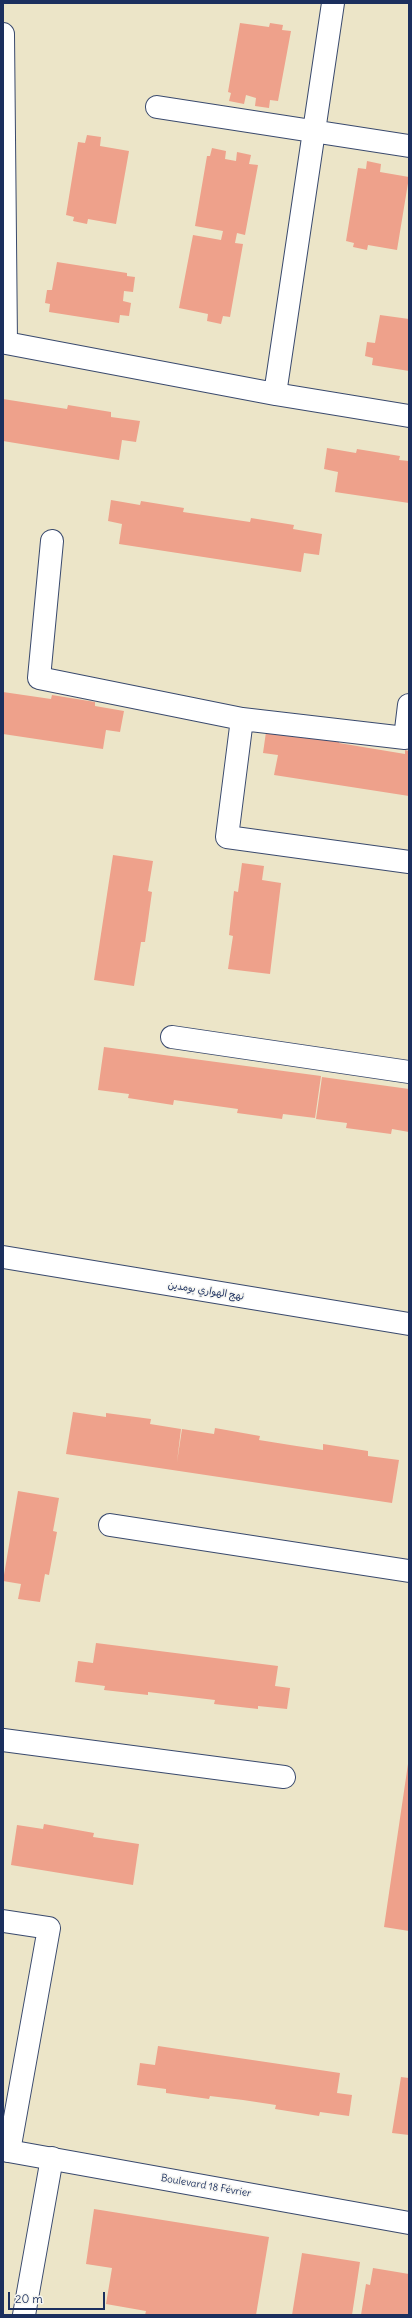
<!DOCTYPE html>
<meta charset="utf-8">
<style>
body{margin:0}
#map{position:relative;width:412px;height:2318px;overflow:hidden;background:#ece5c8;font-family:Delius,sans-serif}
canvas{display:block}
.frame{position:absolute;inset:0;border:4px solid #1b2f5e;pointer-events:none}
.scale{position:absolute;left:8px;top:2292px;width:97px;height:18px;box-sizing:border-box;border:2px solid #1b2f5e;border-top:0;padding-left:5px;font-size:12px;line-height:14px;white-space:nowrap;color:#1b2f5e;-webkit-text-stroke:3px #f6f6f2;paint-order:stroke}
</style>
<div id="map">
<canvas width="412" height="2318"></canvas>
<div class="frame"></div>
<div class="scale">20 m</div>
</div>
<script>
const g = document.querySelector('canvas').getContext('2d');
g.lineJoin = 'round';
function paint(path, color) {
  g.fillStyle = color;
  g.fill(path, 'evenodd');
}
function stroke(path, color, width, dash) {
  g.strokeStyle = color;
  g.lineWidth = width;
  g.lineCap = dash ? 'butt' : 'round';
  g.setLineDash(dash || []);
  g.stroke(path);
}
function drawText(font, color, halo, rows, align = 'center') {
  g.font = font + ' Delius,"Playpen Sans Arabic",sans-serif';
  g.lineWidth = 3;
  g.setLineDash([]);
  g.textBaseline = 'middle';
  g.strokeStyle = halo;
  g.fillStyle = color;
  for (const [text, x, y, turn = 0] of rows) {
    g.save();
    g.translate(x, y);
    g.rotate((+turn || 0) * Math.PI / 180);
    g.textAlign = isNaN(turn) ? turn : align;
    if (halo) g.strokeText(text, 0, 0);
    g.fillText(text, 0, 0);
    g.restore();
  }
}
paint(new Path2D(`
 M240 23 269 27 270 23 283 25 282 30 291 31 278 101 270 100 269 108 255 106 256 98 246 95 244 104 229 101 231 93 228 92Z
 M87 135 101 137 100 146 129 151 116 224 88 219 87 224 73 221 74 217 66 215 78 142 85 143Z
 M212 148 226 151 225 159 236 161 237 152 251 155 249 164 258 165 245 235 237 233 235 243 243 244 230 317 223 316 221 324 207 321 208 314 179 308 193 235 221 240 223 231 195 226 207 156H210Z
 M367 161 381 164 380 172 409 177 397 250 368 245 367 250 353 247 354 243 346 241 358 168 366 169Z
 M57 262 127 273V276L135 277 133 292 124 291 123 301 131 303 129 316 120 315 119 323 49 312 50 304 45 303 47 290H52Z
 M380 315 409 319V371L372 365 373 358 365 356 367 342 375 343Z
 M3 399 67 409 68 405 111 412V417L140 421 136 442 122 440 119 460 3 441Z
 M327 448 356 453 357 449 400 456 399 460 409 461V503L335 492 338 472 324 469Z
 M111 500 140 505 141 501 184 508 183 512 250 522 251 518 294 525 293 529 322 534 319 555 304 553 301 572 119 544 122 524 108 521Z
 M3 692 51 699 52 695 95 702V706L124 711 120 732 106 730 103 749 3 734Z
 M266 732 339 739V743L405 754V750L409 751V796L274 775 278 755 263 753Z
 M113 855 153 861 148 891 152 892 145 942H141L134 986 94 980Z
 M242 863 264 866 262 880 281 883 270 974 228 969 233 936 229 935 234 891 238 892Z
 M104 1047 321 1076 315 1118 283 1114 282 1119 237 1113 238 1109 174 1100 173 1105 128 1098 129 1094 98 1090Z
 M322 1077 409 1089V1132L392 1129 391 1134 346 1128 347 1123 316 1119Z
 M73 1412 106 1417V1413L151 1419 150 1424 181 1429 177 1462 182 1429 214 1434 215 1428 260 1436 259 1440 290 1445 323 1450V1444L368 1451V1456L399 1460 392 1503 66 1454Z
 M18 1491 59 1498 53 1531 57 1532 49 1575 45 1574 40 1602 18 1599 21 1584 3 1581Z
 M96 1643 278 1666 275 1686 290 1688 287 1709 258 1706V1709L214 1704 215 1700 148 1692V1695L104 1690 105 1686 75 1682 78 1661 93 1663Z
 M408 1764H409V1931L384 1927Z
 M44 1824 94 1833 93 1837 139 1844 133 1885 11 1865 17 1825 43 1829Z
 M158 2046 340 2073 337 2093 352 2095 349 2116 320 2112 319 2116 275 2109 276 2105 243 2100 210 2096 209 2099 166 2093V2089L137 2085 140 2063 155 2065Z
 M401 2077 409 2078V2135L392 2133Z
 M94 2209 269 2237 256 2315H145L146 2311 106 2304 112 2268 86 2264Z
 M302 2253 360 2262 352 2315H292Z
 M373 2268 409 2274V2315H361L366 2284 370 2285Z`), '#eea18b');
const minor = new Path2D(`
 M333 3 275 394 409 416
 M3 34 6 343 275 394
 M157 107 409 146
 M52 541 39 678 242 719
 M409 705 405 738 242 719 227 837 409 862
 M172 1037 409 1072
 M110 1525 409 1571
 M3 1740 284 1777
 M3 1921 49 1928 9 2151
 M24 2315 52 2158`);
const secondary = new Path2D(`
 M3 1257 409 1324
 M3 2150 409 2223`);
stroke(minor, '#3a4a6e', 24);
stroke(secondary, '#3a4a6e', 24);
stroke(minor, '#fff', 22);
stroke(secondary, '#fff', 22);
drawText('10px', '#1b2f5e', '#f6f6f2', [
 ["نهج الهواري بومدين",206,1291,9],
 ["Boulevard 18 Février",206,2186,10]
]);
</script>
